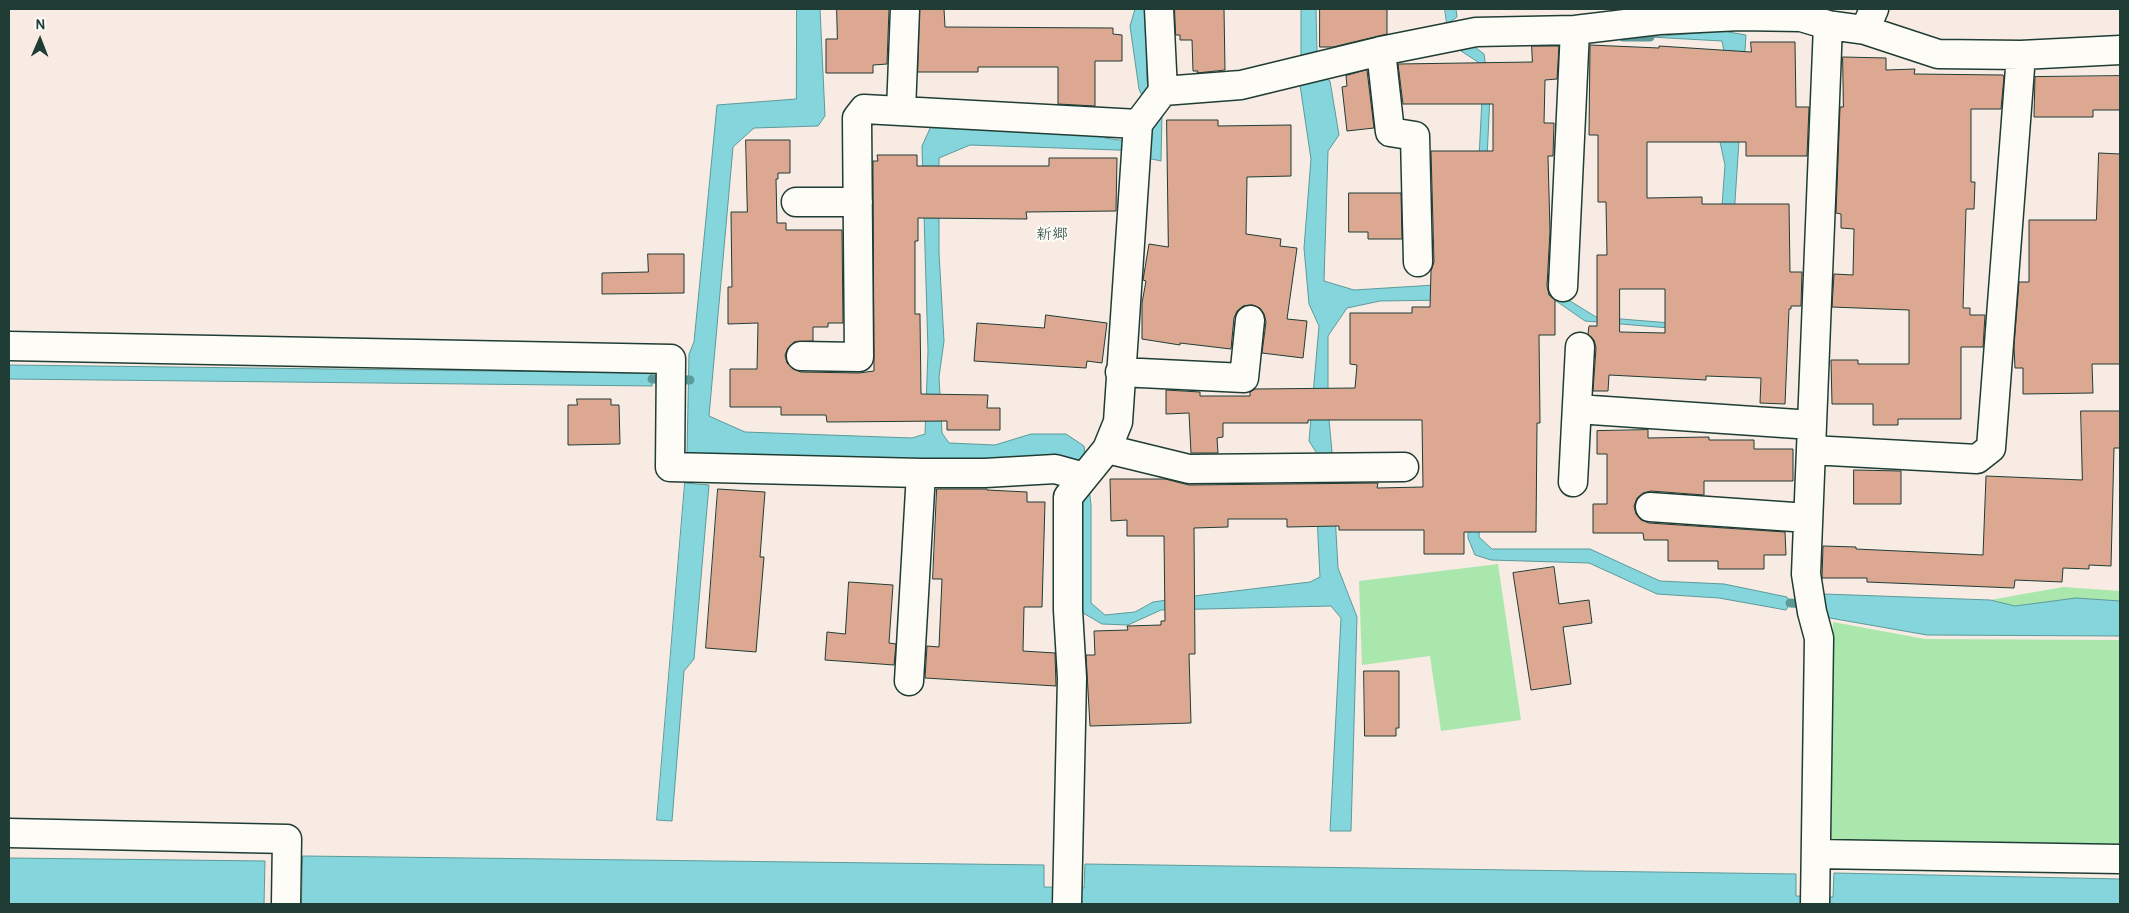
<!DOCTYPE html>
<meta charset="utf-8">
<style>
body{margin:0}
#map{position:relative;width:2129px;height:913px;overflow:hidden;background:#f7ebe3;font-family:Pangolin,sans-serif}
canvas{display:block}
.frame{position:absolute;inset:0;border:10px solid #1f3d34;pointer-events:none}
.north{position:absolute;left:15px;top:15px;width:50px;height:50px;-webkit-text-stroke:4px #fdfcf7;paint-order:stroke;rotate:1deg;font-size:14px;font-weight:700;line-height:20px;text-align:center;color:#1f3d34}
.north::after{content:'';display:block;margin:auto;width:18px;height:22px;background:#1f3d34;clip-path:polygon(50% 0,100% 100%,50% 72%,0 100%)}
</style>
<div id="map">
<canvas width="2129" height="913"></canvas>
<div class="frame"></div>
<div class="north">N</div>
</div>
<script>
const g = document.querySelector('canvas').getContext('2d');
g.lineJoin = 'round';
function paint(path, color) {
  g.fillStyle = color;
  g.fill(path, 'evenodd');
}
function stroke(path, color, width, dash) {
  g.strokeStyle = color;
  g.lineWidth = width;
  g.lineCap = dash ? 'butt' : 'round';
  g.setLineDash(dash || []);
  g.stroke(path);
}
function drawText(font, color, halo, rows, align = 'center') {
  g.font = font + ' Pangolin,"Klee One",sans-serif';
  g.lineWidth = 4;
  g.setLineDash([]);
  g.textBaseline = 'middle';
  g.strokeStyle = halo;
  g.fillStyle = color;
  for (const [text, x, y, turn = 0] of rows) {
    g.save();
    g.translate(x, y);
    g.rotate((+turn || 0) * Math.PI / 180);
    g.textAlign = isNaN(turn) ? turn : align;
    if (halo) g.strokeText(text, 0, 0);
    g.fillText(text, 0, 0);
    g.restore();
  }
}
paint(new Path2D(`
 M1498 564 1521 720 1441 731 1430 656 1362 665 1359 581Z
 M2063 587 2120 591V601L2076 598 2015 606 1990 600Z
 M1833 622 1925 639 2120 640V853L1827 848Z`), '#aae7ad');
const water = new Path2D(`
 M797 9H820L825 116 818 126 754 128 733 147 709 416 745 432 912 438 925 434 928 351 922 146 932 124 1102 130 1105 138 1148 144 1152 118 1139 89 1130 26 1135 9H1146L1147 82 1162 113 1161 161 1147 158 1146 151 970 145 939 158V253L944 341 939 377 942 433 949 443 995 445 1031 434H1066L1084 446 1091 505V603L1105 615 1135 612 1153 602 1202 595 1310 582 1320 577 1315 477 1318 455 1309 441 1319 326 1309 304 1304 248 1311 159 1300 85 1312 78 1308 58 1301 56V9H1316L1317 52 1314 56 1321 76 1330 81 1339 135 1328 151 1324 281 1354 290 1451 284 1477 199 1482 98 1478 62 1461 51 1472 45 1484 54 1490 95 1485 200 1529 280 1554 291 1596 317 1696 325 1714 314 1725 165 1717 128 1727 68 1722 41 1650 37 1723 31 1746 35 1727 322 1717 332 1585 321 1549 296 1488 295 1479 537 1492 549H1590L1660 581 1724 584 1787 597 1790 603 1786 610 1719 598 1657 594 1589 563 1491 560 1475 555 1468 538 1473 318 1450 300 1380 301 1347 308 1328 336V409L1332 452 1327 456 1333 478 1338 568 1357 617 1351 831H1330L1341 618 1331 606 1161 610 1128 625 1102 624 1078 610 1081 506 1075 459 1055 454 1019 461 702 458 687 453 689 354 694 342 717 105 796 99Z
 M1445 9H1456L1457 17 1447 24Z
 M9 365 652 373V386L9 379Z
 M685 483 709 485 694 659 684 671 672 821 657 820Z
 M1824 594 1990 600 2015 606 2076 598 2120 601V636L1927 635 1824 617 1822 605Z
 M303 856 1044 865V887L1084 888 1085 864 1796 874V896L1833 897 1834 873 2120 879V904H302Z
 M9 858 265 861 264 904H9Z`);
paint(water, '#85d6dc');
stroke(water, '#5c9999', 1);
stroke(new Path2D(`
 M1623 37H1650
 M652 379 690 380
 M1790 603 1807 604`), '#5c9999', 9);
const building = new Path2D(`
 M837 9H889L887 64 873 65V73H826V39H837Z
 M920 9H944L945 27 1113 28V34L1122 35V61H1095V106L1058 104V67H978V72H918Z
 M1175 9H1224L1225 70 1197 73 1198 71H1193L1192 40H1180V35H1176Z
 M1320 9H1387V34L1333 47H1320Z
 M1751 42H1795L1796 107H1809L1807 156H1746V142H1647V198L1702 197V204H1789L1790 272H1802L1801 306H1791V309H1789L1785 404 1760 403 1761 378 1706 376V380L1609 375 1608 391H1593L1596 348 1594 340 1588 334 1589 326H1597V255H1607L1606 202H1598V135H1589L1590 45 1659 48V46L1751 52ZM1620 289H1665V333L1620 332Z
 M1532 46H1559L1557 79 1545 80 1544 123H1554L1553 156H1548L1550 231 1547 286 1549 295 1555 300V335H1539L1540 423H1537L1536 532H1464V554H1424V530H1339V526L1287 527V519H1228V527L1194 528 1195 654H1189L1191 723 1090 726 1086 655H1095L1094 631 1128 630 1127 626 1161 625V621H1165L1164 536H1127V520L1111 521 1110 479H1165L1189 485 1378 483 1377 488 1423 487 1422 420H1308V423H1223V437L1217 438 1218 453H1191L1189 413 1166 414V390L1200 392V396H1250V392L1255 389 1355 388 1357 365 1350 364V313H1412V307H1430L1431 271 1434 262 1431 151H1493V104H1403L1398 64 1532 62Z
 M1843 57 1886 58V70L1915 69 1914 74 2003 75 2004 77 2001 109H1971V182H1975L1974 209H1966L1963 308H1970V315H1985L1983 347H1961V419H1898V425H1873V404H1832L1831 360H1858V364H1909V310L1832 307 1834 274 1853 275 1854 229 1841 228V214L1836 213 1840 107H1843Z
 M1367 70 1374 128 1347 131 1342 87 1347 86 1346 76Z
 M2120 76V110H2093V117H2034L2035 77Z
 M1167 120H1218V126L1291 125V176L1247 177 1246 234 1281 239 1280 246 1297 248 1287 319 1307 321 1303 358 1262 353 1266 322 1264 314 1260 308 1252 305 1243 306 1237 311 1234 318 1231 349 1180 343V345L1142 339V303L1146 281 1143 280 1149 244 1168 247Z
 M746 140H790V173H778V179H776L777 223H786V230H842L843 323H828V327H813V341L794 342 788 348 785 355 787 363 793 369 801 372 859 373 874 371 873 174V161H878L877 155H917V166H1049V158H1117L1116 211 1026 212 1027 219 918 218V241H915V314H920V317L921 394 988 395 987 408H1000V430H947V421L827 422 826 415H781V407H730V369H757L758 323 728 324V287H732L731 212H747Z
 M2099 153 2120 154V364H2092L2093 393 2023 394V368H2015L2014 346 2019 282H2029V220H2096Z
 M1349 193H1401L1402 239H1368V232H1349Z
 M648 254H684V293L602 294V273L648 272Z
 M1046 315 1107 323 1102 363 1087 361 1086 368 974 361 977 323 1044 328Z
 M577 399H611V405H619L620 444 568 445V405H577Z
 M2081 411H2120V448H2114L2111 566 2089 565V569L2063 568 2062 582 2015 580 2014 588 1867 582V578H1822L1823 546 1856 547V549L1983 555 1986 476 2082 480Z
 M1648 430V438L1709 437V440H1754V449H1793V481H1704V495L1651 491 1643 493 1637 498 1634 506 1636 514 1641 520 1649 523 1785 532 1786 555H1764V569H1718V561H1668V540H1644L1643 533H1593V504H1607V454H1597V431Z
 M1854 470 1901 471V504H1854Z
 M718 489 765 492 760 557H764L756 652 706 648Z
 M937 489H987V490L1027 492V502H1045L1042 607H1024L1023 651 1055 653 1056 686 925 678 927 646 939 647 942 579H933Z
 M1554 567 1559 604 1589 600 1592 623 1563 627 1571 684 1531 690 1513 573Z
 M849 582 893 585 889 643 896 644 894 665 825 660 827 632 845 634Z
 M1364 671H1399V728H1396V736H1365Z`);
paint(building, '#dda892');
stroke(building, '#1f3d34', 1);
const minor = new Path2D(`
 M1865 30 1874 9
 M1381 51 1390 132 1415 136 1418 262
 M1163 91 1241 85 1381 51 1476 32 1575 30 1659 20 1740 16 1801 17 1828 25 1865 30 1938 54 2021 55 2120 50
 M901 111 905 9
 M796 202H858
 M1563 287 1575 30
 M9 346 671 359 670 467 921 473H985L1055 469 1084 477
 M801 356 859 357 857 118 864 109 1138 124
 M1120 372 1244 378 1250 320
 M1577 409 1812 425
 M1107 449 1189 469 1404 467
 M1811 450 1977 459 1991 448 2021 55
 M1573 482 1580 347
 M1650 507 1808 518
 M909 681 921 473
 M9 833 287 839 286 904
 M1816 854 2120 859
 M1067 904 1072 678 1068 610V497L1107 449 1118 422 1138 124 1163 91 1159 9
 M1815 904 1819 638 1812 612 1806 574 1828 25`);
stroke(minor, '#1f3d34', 31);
stroke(minor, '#fdfcf7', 28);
drawText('16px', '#1f3d34', '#fdfcf7', [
 ["新郷",1052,235]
]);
</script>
